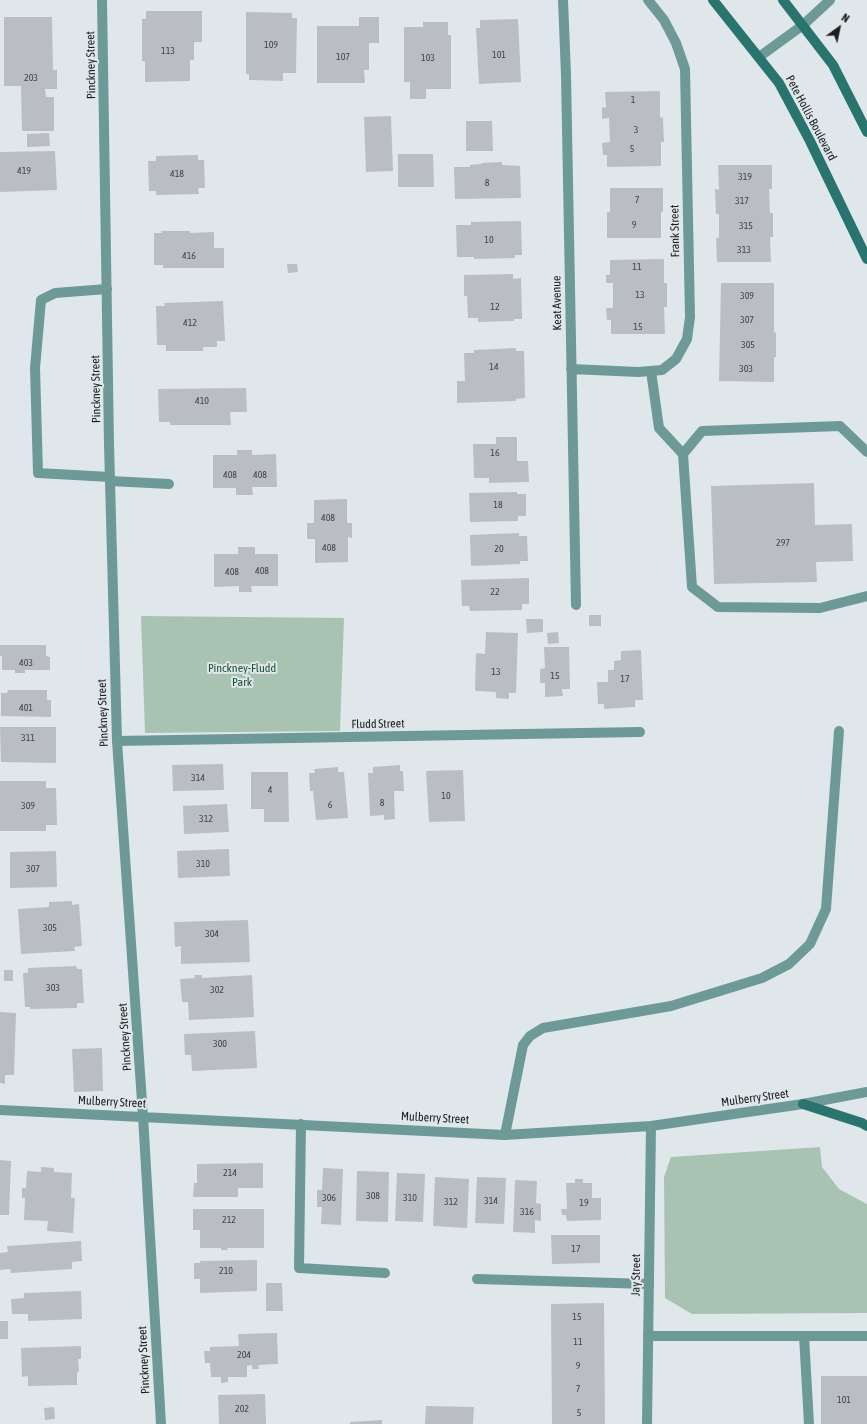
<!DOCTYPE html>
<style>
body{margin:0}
#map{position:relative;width:867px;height:1424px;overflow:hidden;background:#e0e7ea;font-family:"Asap Condensed",sans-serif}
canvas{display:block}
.north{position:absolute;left:819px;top:8px;width:40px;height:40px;-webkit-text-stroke:3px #e0e7ea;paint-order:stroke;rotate:33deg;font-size:11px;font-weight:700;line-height:16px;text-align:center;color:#1b1e1f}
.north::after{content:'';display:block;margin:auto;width:14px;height:18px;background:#1b1e1f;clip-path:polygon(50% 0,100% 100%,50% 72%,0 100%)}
</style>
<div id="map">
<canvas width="867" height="1424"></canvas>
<div class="north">N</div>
</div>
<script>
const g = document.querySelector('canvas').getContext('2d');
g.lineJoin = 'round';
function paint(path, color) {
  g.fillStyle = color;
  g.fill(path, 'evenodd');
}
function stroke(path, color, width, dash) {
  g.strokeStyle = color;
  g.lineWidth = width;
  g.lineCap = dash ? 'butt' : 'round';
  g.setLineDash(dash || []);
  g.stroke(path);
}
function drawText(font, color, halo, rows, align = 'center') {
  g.font = font + ' "Asap Condensed",sans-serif';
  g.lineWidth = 4;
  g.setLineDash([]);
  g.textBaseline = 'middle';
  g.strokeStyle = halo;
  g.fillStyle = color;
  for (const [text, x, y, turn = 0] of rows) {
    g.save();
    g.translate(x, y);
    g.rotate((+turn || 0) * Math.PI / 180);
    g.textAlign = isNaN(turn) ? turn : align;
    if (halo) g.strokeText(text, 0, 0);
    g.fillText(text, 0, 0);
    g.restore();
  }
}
paint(new Path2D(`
 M141 616 344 618 340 731 145 733Z
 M820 1147 822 1167 839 1189 867 1204V1313L692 1314 665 1298 664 1177 671 1157Z`), '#a9c3b2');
paint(new Path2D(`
 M146 11H202V42H194V60H190V81L145 82V61H142V19H146Z
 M246 12 292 13V18H297L296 73H283V81L249 80V74H246Z
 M4 17H52L53 70H57V89H45L46 97H54V131H22L21 86H4Z
 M359 17H379V43H369V70H364L365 83H317V26H359Z
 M518 19 521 82 479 84 476 28H480V20Z
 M423 22H448V35H451V89H426V99H410V82H404V27H423Z
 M660 91V117L663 118 664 142H661V166L607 167V155H603L602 143 610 142 609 118 602 119V107L606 108 605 92Z
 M391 116 393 171 366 172 364 117Z
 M466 121H492L493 151H466Z
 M49 133 50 146 27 147V134Z
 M55 151 57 190 0 192V152Z
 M398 154H433L434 187H398Z
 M198 155V160H204L205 188H198L199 194 156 195V191H149L148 161H156V156Z
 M502 162V165L520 166 521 198 455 199 454 167H470V165L481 164 482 163Z
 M718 165H772V189H769L770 213H773V237H770L771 262H717L716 238H719V214H716L715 189 719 190Z
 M610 188H663V212H661V238H607V212H610Z
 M521 221 522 255H515V258L474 259V257H457L456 225H471V222Z
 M161 231H190V233L214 232V248H224V268H163V265H154V233H162Z
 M664 259V283H667V307H664L665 334H611V320H607L606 308H613V283H606V275H610V260Z
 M287 264H297L298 272 288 273Z
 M513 274V279L521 278 522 319H514V321L478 322V318H468L467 296H464V275Z
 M721 283H774V333L776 332V357H774V382L719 381Z
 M223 301 225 341H217V347H203V351H166V345H157L156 306H165L164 303Z
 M516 348V351H524L525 398 516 399V401L457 403V381H465L464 353H474V350Z
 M246 388 247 412H230L231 425H170V422H159L158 389Z
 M496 437H517V461H528L529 482 489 483V478H474L473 444H496Z
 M237 450H252V455L276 454 277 487H252L253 495H236V488H213V455H237Z
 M814 483 815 525 852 524 853 561 816 562 817 582 714 584 711 486Z
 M517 492V494H526V516H518V521L470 522 469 493Z
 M347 499V523H352V538L348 537V562L315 563V539H307V523H314V500Z
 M519 533V536H527L528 561H520V564L471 566 470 535Z
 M238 547H255V554H278V586H251L252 592H239V586L214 587V554H238Z
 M529 578V604H522V610L470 611 469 606H462L461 580Z
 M589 615H601V626H589Z
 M526 619H543V632L527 633Z
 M486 632 518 633 516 693H509V699L496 698V692L475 691 476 653 485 654Z
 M558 632 559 643 548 644 547 633Z
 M0 645H46V656L50 657V670H25V673H15V670H2V656H0Z
 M544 647H569L570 689H562L563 696 545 697V683H540V669L545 668Z
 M641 650 643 700H635V707L604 709V704H598L597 682H608V670H614V661L621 660V651Z
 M8 690H47V700H51V717L1 716V693H7Z
 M0 727H56V763L1 762Z
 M223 764 224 790 173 791 172 765Z
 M400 765V771H403L404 791H394L395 819 384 820V815L370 816 368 773H373V767Z
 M338 767V772H344L348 818 316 820 313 791H310L309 773H315L314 769Z
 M463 770 465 821 429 822 426 771Z
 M251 772H288L289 822H264V809H251Z
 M0 781H46V788H56L57 825H46V831H0Z
 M227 804 229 832 184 834 183 806Z
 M229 849 230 876 178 878 177 851Z
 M56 851 57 887 10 888V852Z
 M72 901V905L79 904 82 946 74 947 75 951 21 954 18 909 49 907V902Z
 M248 920 250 962 181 964V946L175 947 174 922Z
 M76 966 77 969H82L84 1003H77V1008L30 1009V1007H25L23 973H28V968Z
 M4 970H13V981H4Z
 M194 975H202V978L252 975 254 1017 189 1020 188 1002H182L180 979 195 978Z
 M0 1012 16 1013 14 1075H5V1084L0 1083Z
 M255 1031 257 1068 192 1071 191 1055H185L184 1034Z
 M102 1048 103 1091 74 1092 72 1049Z
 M0 1160 11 1161 9 1215H0Z
 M263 1163V1188H238V1197H193L194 1183H197V1164Z
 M41 1167 54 1168V1172L72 1173 71 1198H75L73 1233 47 1231 48 1221 24 1220 25 1198H22V1188H26L27 1171 41 1172Z
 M323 1168 343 1169 341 1225 321 1224 322 1207H317V1190H322Z
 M357 1171 389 1172 388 1222 356 1221Z
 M397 1173 425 1174 423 1222 395 1221Z
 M435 1177 469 1179 467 1228 433 1226Z
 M477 1177 506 1178 504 1224 475 1223Z
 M575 1179H583V1183H592V1198H601V1220L567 1221 566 1215H562L561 1209H567L566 1183H575Z
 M515 1180 537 1181 536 1203 541 1204V1221L535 1220V1233L513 1232Z
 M193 1209H264V1248H227L228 1250H221V1248H200V1230H193Z
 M551 1235H600V1263L552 1264Z
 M81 1241 82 1261 72 1262V1269L11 1273 10 1269 0 1270V1253L8 1252 7 1246Z
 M257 1260V1291L200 1293V1279H194V1263H200V1261Z
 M266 1283H282L283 1311H266Z
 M81 1291 82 1319 28 1321V1314H12L11 1299 24 1298V1293Z
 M604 1303 605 1424H552L551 1304Z
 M0 1321H8V1339H0Z
 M277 1333 278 1364 258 1365 259 1369H252V1365L247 1366V1377H228V1382L221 1383V1377H211L210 1363H205L204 1351H210V1347L239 1346 238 1334Z
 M81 1346V1359H78L79 1372H77V1385L28 1386V1376L22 1377 21 1348Z
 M821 1376H867V1424H821Z
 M265 1394 266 1424H219L218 1395Z
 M426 1406 474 1407 473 1424H425Z
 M54 1407 55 1419 45 1420 44 1408Z
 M382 1420V1424H350V1422Z`), '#babec3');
stroke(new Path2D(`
 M107 289 55 293 41 300 35 368 38 473 110 477
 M651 371 659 428 683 454
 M867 452 840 426 702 431 683 454 692 587 718 607 820 608 867 596
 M110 481 169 484
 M301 1124 299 1268 385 1273
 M505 1135 523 1045 530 1036 543 1028 671 1006 762 978 789 964 810 944 826 909 839 731
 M477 1279 649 1284
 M648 1336H867
 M804 1336 809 1424`), '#6d9a96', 10);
stroke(new Path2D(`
 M102 0 109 444 117 741 143 1116 161 1424
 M563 0 566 75 576 605
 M571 369 638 372 662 370 676 359 687 339 690 317 685 69 676 43 664 20 648 0
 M117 741 640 732
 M0 1110 505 1135 651 1126 803 1104 867 1092
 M647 1424 651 1126`), '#6d9a96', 10);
stroke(new Path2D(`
 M759 57 803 25 830 0`), '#6d9a96', 10);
stroke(new Path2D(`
 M713 0 779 83 810 141 867 259
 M783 0 833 65 867 132
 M803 1104 862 1123 867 1126`), '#2a746f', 10);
drawText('10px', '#434648', null, [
 ["109",271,45],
 ["113",168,51],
 ["101",499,55],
 ["107",343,57],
 ["103",428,58],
 ["203",31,78],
 ["1",633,100],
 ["3",636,130],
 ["5",632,149],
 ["419",24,171],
 ["418",177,174],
 ["319",745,177],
 ["8",487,183],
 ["7",637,200],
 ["317",742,201],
 ["9",634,225],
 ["315",746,226],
 ["10",489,240],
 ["313",744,250],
 ["416",189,256],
 ["11",637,267],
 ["13",640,295],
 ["309",747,296],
 ["12",495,307],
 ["307",747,320],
 ["412",190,323],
 ["15",638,327],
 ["305",748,345],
 ["14",494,367],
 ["303",746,369],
 ["410",202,401],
 ["16",495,453],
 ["408",230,475],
 ["408",260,475],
 ["18",498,505],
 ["408",328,518],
 ["297",783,543],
 ["408",329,548],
 ["20",499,549],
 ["408",262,571],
 ["408",232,572],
 ["22",495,592],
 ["403",26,663],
 ["13",496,672],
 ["15",555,676],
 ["17",625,679],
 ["401",26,708],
 ["311",28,738],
 ["314",198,778],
 ["4",270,790],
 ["10",446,796],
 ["8",382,803],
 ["6",330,805],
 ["309",28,806],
 ["312",206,819],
 ["310",203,864],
 ["307",33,869],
 ["305",50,928],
 ["304",212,934],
 ["303",53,988],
 ["302",217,990],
 ["300",220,1044],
 ["214",230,1173],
 ["308",373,1196],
 ["306",329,1198],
 ["310",410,1198],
 ["314",491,1201],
 ["312",451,1202],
 ["19",584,1203],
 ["316",527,1212],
 ["212",229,1220],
 ["17",576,1249],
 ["210",226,1271],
 ["15",577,1317],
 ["11",578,1342],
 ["204",244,1355],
 ["9",578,1366],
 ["7",578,1389],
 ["101",844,1400],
 ["202",242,1409],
 ["5",579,1413]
]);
drawText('12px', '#1b1e1f', '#e0e7ea', [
 ["Pinckney Street",91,65,-91],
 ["Pete Hollis Boulevard",811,118,62],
 ["Frank Street",675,231,-91],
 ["Keat Avenue",557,303,-91],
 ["Pinckney Street",96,389,-91],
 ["Pinckney Street",103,713,-92],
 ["Fludd Street",378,724,-1],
 ["Pinckney Street",125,1037,-94],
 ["Mulberry Street",755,1098,-8],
 ["Mulberry Street",112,1102,3],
 ["Mulberry Street",435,1118,3],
 ["Jay Street",636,1275,-89],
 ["Pinckney Street",144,1360,-93]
]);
drawText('12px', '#195234', '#e0e7ea', [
 ["Pinckney-Fludd",242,668],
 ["Park",242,682]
]);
</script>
